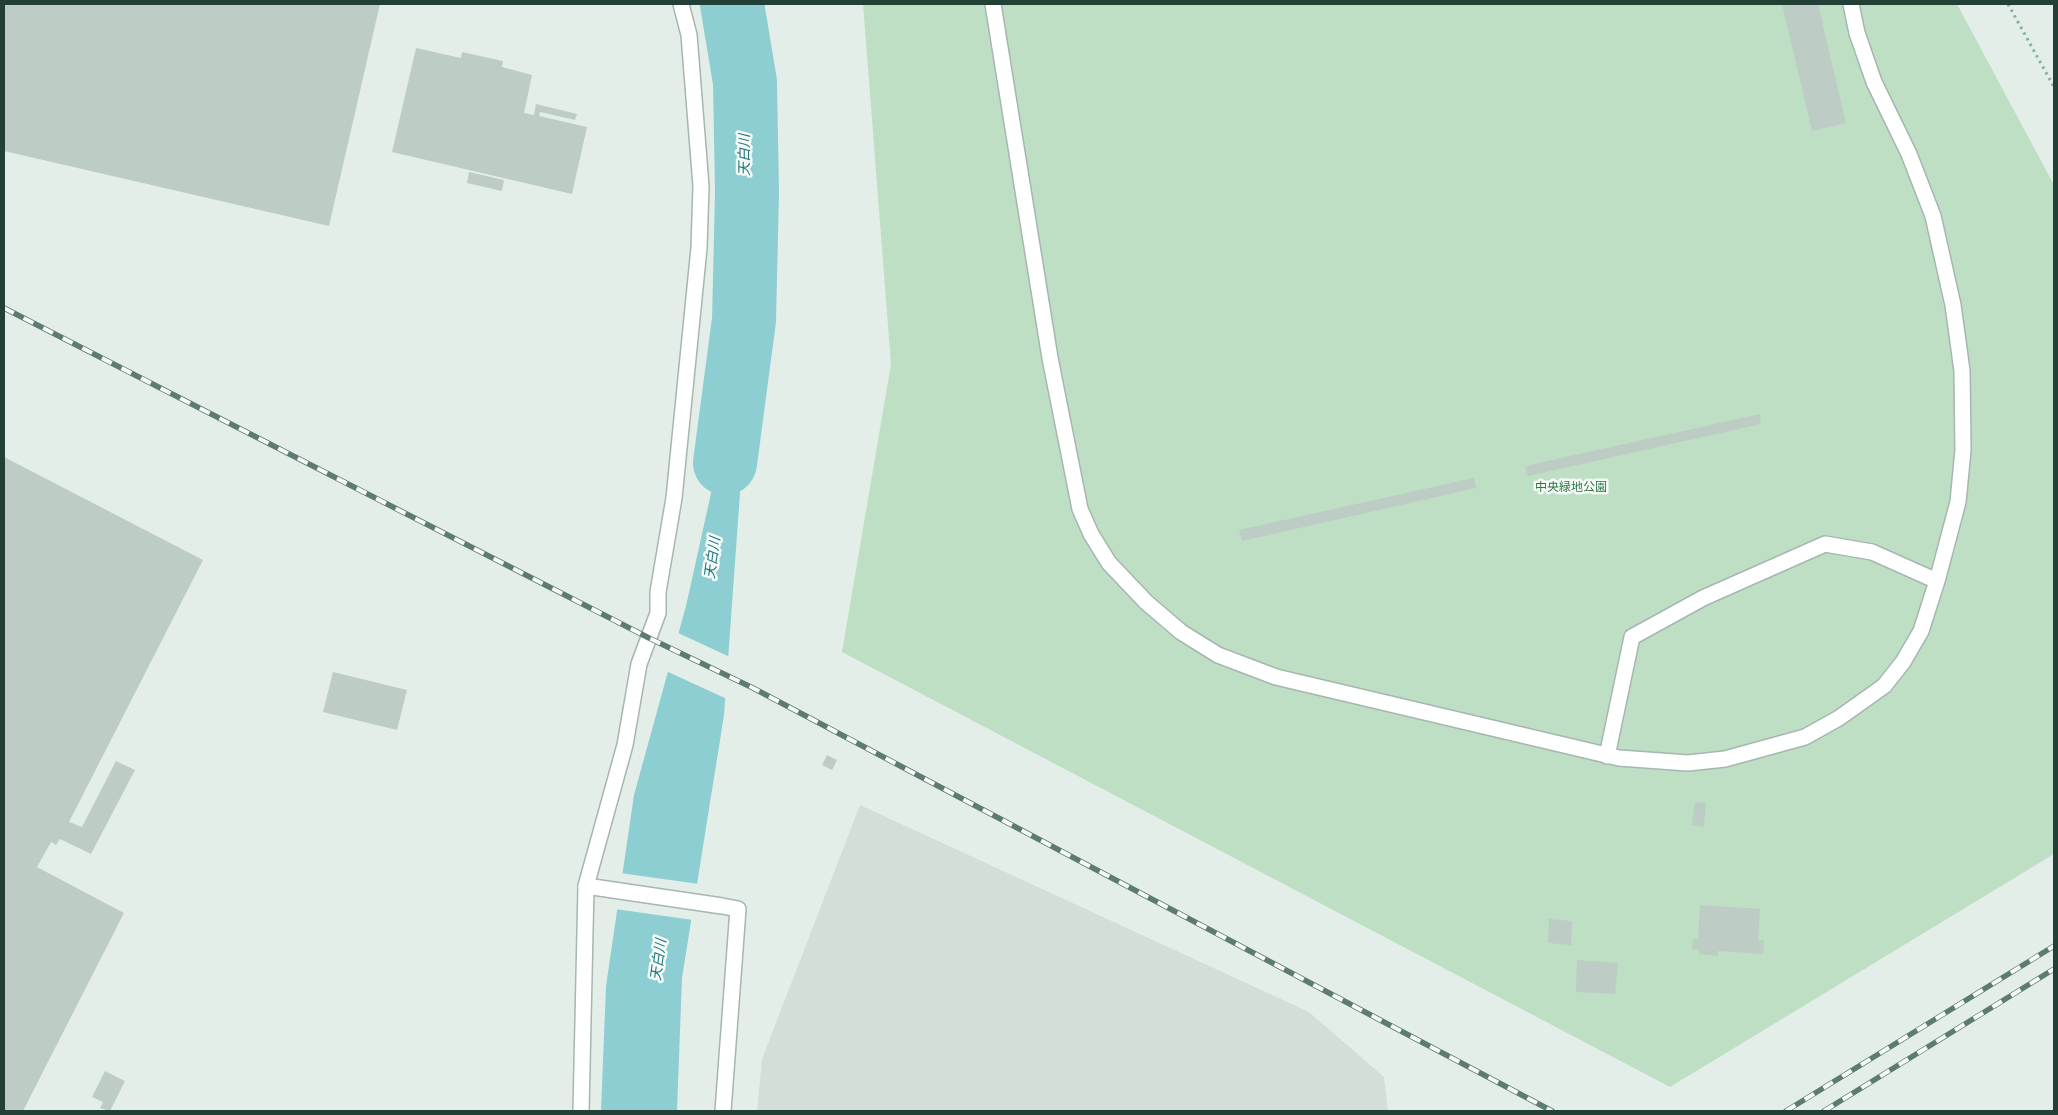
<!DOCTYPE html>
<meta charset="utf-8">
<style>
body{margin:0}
#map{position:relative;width:2058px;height:1115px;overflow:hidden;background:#e4eee9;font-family:Helvetica,sans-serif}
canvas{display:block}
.frame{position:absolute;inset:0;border:5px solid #234036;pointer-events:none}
</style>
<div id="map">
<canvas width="2058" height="1115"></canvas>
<div class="frame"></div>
</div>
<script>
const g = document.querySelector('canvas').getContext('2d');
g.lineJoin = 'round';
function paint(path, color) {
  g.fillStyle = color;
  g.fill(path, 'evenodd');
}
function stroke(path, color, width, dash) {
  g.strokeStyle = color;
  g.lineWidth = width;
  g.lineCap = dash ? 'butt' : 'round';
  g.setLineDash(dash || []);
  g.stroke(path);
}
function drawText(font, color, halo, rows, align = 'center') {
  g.font = font + ' Helvetica,"Noto Sans JP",sans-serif';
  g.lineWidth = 5;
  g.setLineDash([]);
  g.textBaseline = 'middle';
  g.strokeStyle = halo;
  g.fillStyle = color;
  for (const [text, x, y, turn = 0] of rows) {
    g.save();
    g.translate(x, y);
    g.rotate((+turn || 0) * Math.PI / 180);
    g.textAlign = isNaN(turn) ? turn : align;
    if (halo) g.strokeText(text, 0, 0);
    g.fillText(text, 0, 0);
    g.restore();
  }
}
paint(new Path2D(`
 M860 805 1309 1012 1384 1077 1388 1111H757L762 1059Z`), '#d3ded8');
paint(new Path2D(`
 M863 4H1957L2054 185V854L1670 1087 842 652 891 364Z`), '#bedfc4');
paint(new Path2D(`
 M754 299 724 715 682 978 677 1111H601L606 986 634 795 686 606Z`), '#8dced2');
paint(new Path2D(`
 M676 632 730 657 727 699 666 671Z
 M620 873 699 884 693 920 615 909Z`), '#e4eee9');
stroke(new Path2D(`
 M725 463 744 320 747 192 745 82 732 4`), '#8dced2', 64);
paint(new Path2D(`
 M4 4H380L329 226 4 151Z
 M1782 4H1818L1846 123 1812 131Z
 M416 48 461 58 462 52 503 61 502 67 532 75 524 113 534 115 536 104 577 114 575 120 540 112 539 116 587 127 572 194 392 152Z
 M469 172 504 180 502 191 467 183Z
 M1760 414 1761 424 1528 476 1525 466Z
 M4 457 203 560 69 822 82 827 116 761 135 770 91 854 60 839 56 845 51 842 37 867 124 913 23 1111H4Z
 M1474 478 1476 488 1242 541 1239 530Z
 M333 672 407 690 397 730 323 712Z
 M827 755 837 760 832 770 822 765Z
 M1695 802 1706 803 1704 827 1692 825Z
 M1700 905 1760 909 1758 940H1764L1763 954 1718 951V956L1699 954V950L1692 949 1693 939H1698Z
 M1549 919 1572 921 1571 945 1548 943Z
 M1577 960 1618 963 1615 994 1576 992Z
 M105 1071 125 1081 110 1111 100 1108 103 1102 92 1097Z`), '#bdccc4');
const service = new Path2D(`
 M993 4 1050 358 1080 509 1091 534 1109 563 1146 602 1181 632 1218 655 1276 677 1619 758 1688 763 1725 759 1805 737 1839 718 1884 686 1903 662 1921 631 1937 581 1958 502 1963 450 1962 371 1953 305 1933 216 1909 154 1874 82 1857 33 1851 4
 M1607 756 1632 637 1703 598 1825 544 1872 552 1937 581
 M586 886 722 906 738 909 723 1111`);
const minor = new Path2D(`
 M581 1111 586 886 625 745 639 664 658 613V592L674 498 699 248 701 186 689 35 681 4`);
stroke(service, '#a6b6b0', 18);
stroke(minor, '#a6b6b0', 18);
stroke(new Path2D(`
 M2008 4 2054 87`), '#85b1a0', 3, [2.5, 4]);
stroke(service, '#fff', 15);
stroke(minor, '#fff', 15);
const rail = new Path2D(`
 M4 308 649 638 753 688 1552 1111
 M1786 1111 2054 946
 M1824 1111 2054 969`);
stroke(rail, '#5e7b71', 5.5);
stroke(rail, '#f5faf7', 4, [11]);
drawText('12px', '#2d7743', '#f5faf7', [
 ["中央緑地公園",1571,488]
]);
drawText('italic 14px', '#1d757d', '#f5faf7', [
 ["天白川",745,155,-90],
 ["天白川",713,558,-82],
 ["天白川",659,960,-82]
]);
</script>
